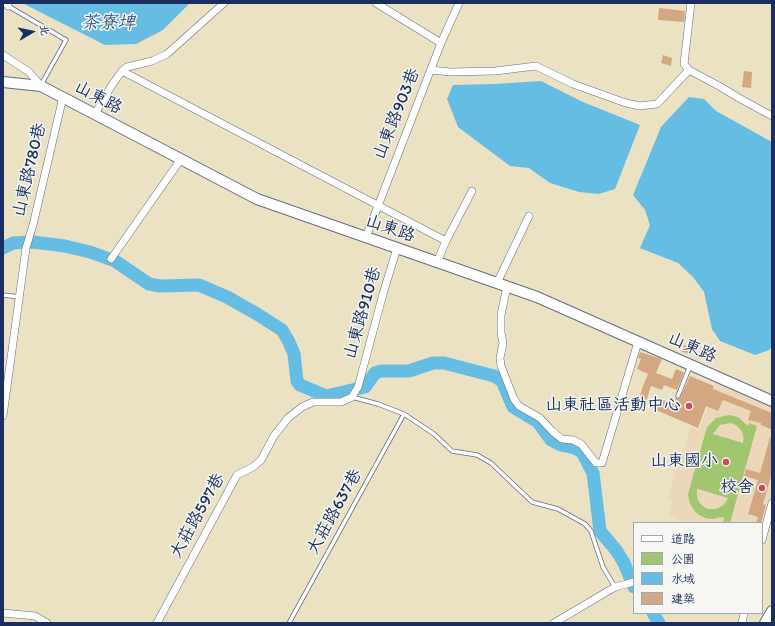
<!DOCTYPE html>
<meta charset="utf-8">
<style>
body{margin:0}
#map{position:relative;width:775px;height:626px;overflow:hidden;background:#eae2c3;font-family:Itim,"LXGW WenKai TC",sans-serif}
canvas{display:block}
.frame{position:absolute;inset:0;border:4px solid #1b2f5e;pointer-events:none}
.legend{position:absolute;left:633px;top:522px;width:130px;height:92px;box-sizing:border-box;background:#f6f6f2;border:1px solid #9ea6b7;margin:0;padding:5px 7px;list-style:none;font-size:12px;color:#1b2f5e}
.legend li{display:flex;align-items:center;gap:8px;height:20px}
.legend b{width:20px;border:1px solid #9ea6b7}
.north{position:absolute;left:12px;top:12px;width:40px;height:40px;-webkit-text-stroke:3px #f6f6f2;paint-order:stroke;rotate:81deg;font-size:11px;font-weight:700;line-height:16px;text-align:center;color:#1b2f5e}
.north::after{content:'';display:block;margin:auto;width:14px;height:18px;background:#1b2f5e;clip-path:polygon(50% 0,100% 100%,50% 72%,0 100%)}
</style>
<div id="map">
<canvas width="775" height="626"></canvas>
<div class="frame"></div>
<ul class="legend">
<li><b style="height:5px;background:#fff"></b>道路</li>
<li><b style="height:11px;background:#a2c66f"></b>公園</li>
<li><b style="height:11px;background:#66bde3"></b>水域</li>
<li><b style="height:11px;background:#d3a782"></b>建築</li>
</ul>
<div class="north">北</div>
</div>
<script>
const g = document.querySelector('canvas').getContext('2d');
g.lineJoin = 'round';
function paint(path, color) {
  g.fillStyle = color;
  g.fill(path, 'evenodd');
}
function stroke(path, color, width, dash) {
  g.strokeStyle = color;
  g.lineWidth = width;
  g.lineCap = dash ? 'butt' : 'round';
  g.setLineDash(dash || []);
  g.stroke(path);
}
function drawText(font, color, halo, rows, align = 'center') {
  g.font = font + ' Itim,"LXGW WenKai TC",sans-serif';
  g.lineWidth = 3;
  g.setLineDash([]);
  g.textBaseline = 'middle';
  g.strokeStyle = halo;
  g.fillStyle = color;
  for (const [text, x, y, turn = 0] of rows) {
    g.save();
    g.translate(x, y);
    g.rotate((+turn || 0) * Math.PI / 180);
    g.textAlign = isNaN(turn) ? turn : align;
    if (halo) g.strokeText(text, 0, 0);
    g.fillText(text, 0, 0);
    g.restore();
  }
}
paint(new Path2D(`
 M717 382 772 405V495L762 528V523H685L669 516 673 501 667 499 691 427 699 430Z`), '#ebd8ba');
paint(new Path2D(`
 M729 415 738 417 748 426 749 423 757 426 730 523H723L724 517C720 517 715 519 711 519 697 518 689 506 688 494L707 427 716 418ZM731 423C740 426 745 433 743 443L713 434 720 425ZM697 489H698L728 498C725 506 718 510 708 509 699 505 696 499 697 489Z`), '#a2c66f');
paint(new Path2D(`
 M22 3H190L163 30 136 44 105 45Z
 M541 81 583 102 640 125 615 189 599 194 579 192 550 183 529 168 510 166 458 127 447 99 453 85 495 84Z
 M689 97 704 99 716 111 772 142V346L769 350 755 355 720 341 712 329 704 292 693 277 678 263 640 248 650 225 645 210 633 195 661 127Z`), '#66bde3');
stroke(new Path2D(`
 M3 248 13 243 33 242 65 246 90 252 115 261 149 284 160 286 199 285 227 297 257 314 282 330 289 342 294 354 297 381 300 385 326 396 365 387 375 373 381 371H409L433 363H444L494 376 502 381 513 407 538 422 551 440 561 445 575 448 582 452 593 473 600 531 616 550 624 563 634 587
 M653 613 659 623`), '#66bde3', 13);
paint(new Path2D(`
 M659 8 685 11 684 22 658 20Z
 M663 55 672 58 671 66 661 63Z
 M744 71 752 72 751 88 742 87Z
 M684 345 692 349 689 354 681 351Z
 M640 352 662 359 656 373 672 379 676 369 683 372 684 373 677 390 664 385 662 390 651 386 645 405 638 403 643 386 648 374 637 369 641 359 638 358Z
 M690 376 714 386 713 389 772 413V430L761 425V423L748 420 751 411 723 400 718 411 706 406 698 428 656 410 660 399 673 403 676 398 678 399 680 398Z
 M770 437 772 438V473L763 504 766 505 761 523H756L758 517 748 514 758 480 744 476 746 469 760 473Z`), '#d3a782');
const lane = new Path2D(`
 M8 6 66 40 41 85
 M3 295 20 297
 M678 396 690 366
 M352 397 378 404 404 414 434 434 452 451 477 455 491 463 532 502 558 509 585 524 591 531 603 567 615 587
 M289 623 404 414`);
const street = new Path2D(`
 M6 3 8 6
 M376 3 441 43
 M691 3 684 64 689 70 719 86 739 98 772 116
 M3 55 29 72 41 86
 M431 70 450 72 495 71 536 66 573 84 623 102 639 106 657 104 689 70
 M122 71 446 241
 M95 114 112 85 122 71 127 67 152 61 167 54 224 3
 M366 237 441 43 459 3
 M111 259 181 159
 M437 262 446 241 472 191
 M497 283 529 216
 M507 286 501 315V333L503 343 500 358 501 366 514 399 519 406 540 418 552 431 562 439 573 440 581 444 596 463H602L638 342
 M3 416 26 248 33 225 63 97
 M762 540 772 503
 M3 613 35 616 47 623
 M157 623 237 475 253 467 261 460 274 436 288 418 302 407 313 402H341L352 397 358 387 383 294 397 248
 M554 623 615 587 634 582
 M742 623 744 613`);
const secondary = new Path2D(`
 M3 82 41 86 257 199 537 297 772 401
 M765 623 772 611`);
stroke(lane, '#636e81', 5);
stroke(street, '#636e81', 8);
stroke(secondary, '#636e81', 12);
stroke(lane, '#fff', 3.5);
stroke(street, '#fff', 7);
stroke(secondary, '#fff', 10);
for (const [x, y, r, color] of [
 [689,406,4,"#d1495b"],
 [726,462,4,"#d1495b"],
 [762,488,4,"#d1495b"]
]) {
  const dot = new Path2D();
  dot.arc(x, y, r, 0, 2 * Math.PI);
  g.fillStyle = color;
  g.fill(dot);
  stroke(dot, '#f6f6f2', 1.5);
}
drawText('17px', '#1b2f5e', '#f6f6f2', [
 ["山東路",98,98,28],
 ["山東路903巷",397,114,-68],
 ["山東路780巷",30,170,-77],
 ["山東路",390,229,19],
 ["山東路910巷",363,313,-74],
 ["山東路",692,348,24],
 ["大莊路637巷",335,512,-61],
 ["大莊路597巷",198,516,-61]
]);
drawText('17px', '#1b2f5e', '#f6f6f2', [
 ["山東社區活動中心",681,406],
 ["山東國小",718,462],
 ["校舍",754,488]
], 'right');
drawText('italic 18px', '#325a86', '#f6f6f2', [
 ["茶寮埤",108,23]
]);
</script>
